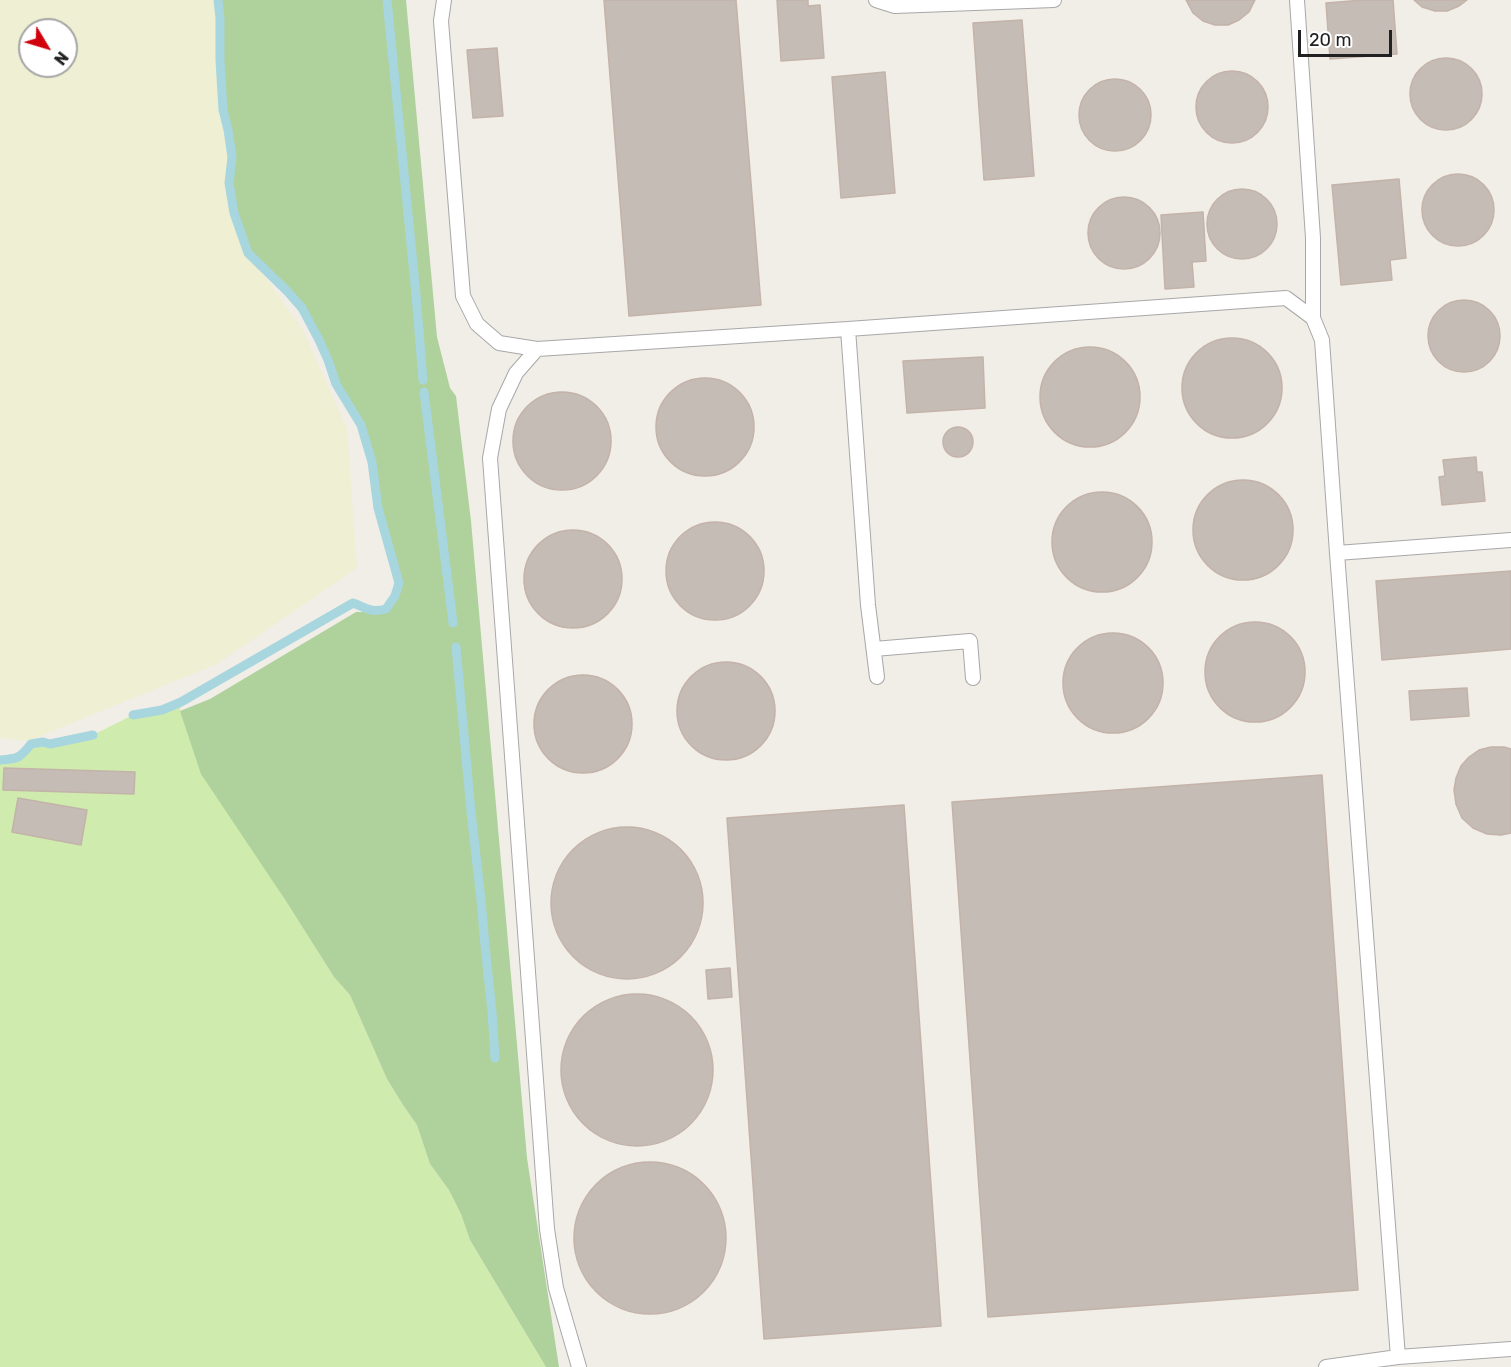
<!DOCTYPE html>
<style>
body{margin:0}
#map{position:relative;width:1511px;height:1367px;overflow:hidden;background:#f1ede7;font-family:Rubik,sans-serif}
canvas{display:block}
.north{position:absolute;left:18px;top:18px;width:60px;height:60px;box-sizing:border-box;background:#fff;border:2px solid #a6a6a6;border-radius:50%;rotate:128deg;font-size:16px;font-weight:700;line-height:24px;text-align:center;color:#212121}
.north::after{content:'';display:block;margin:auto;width:21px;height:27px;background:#d1000d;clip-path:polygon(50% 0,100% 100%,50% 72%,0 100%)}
.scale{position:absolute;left:1298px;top:30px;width:94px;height:27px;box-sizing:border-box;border:3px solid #212121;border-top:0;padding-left:8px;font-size:18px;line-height:21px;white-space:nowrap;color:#212121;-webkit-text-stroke:4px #fff;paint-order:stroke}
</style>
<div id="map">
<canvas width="1511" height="1367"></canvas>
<div class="north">N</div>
<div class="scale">20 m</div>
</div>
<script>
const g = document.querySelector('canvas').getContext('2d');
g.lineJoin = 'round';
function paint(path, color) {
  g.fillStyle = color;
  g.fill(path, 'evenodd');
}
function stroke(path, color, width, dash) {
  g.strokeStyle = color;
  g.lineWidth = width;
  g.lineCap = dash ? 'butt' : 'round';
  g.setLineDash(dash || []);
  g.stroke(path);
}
paint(new Path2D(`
 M0 0H218L220 18V60L223 110 228 130 232 157 229 183 248 253 303 330 347 429 357 568 217 664 28 741 0 738ZM30 30H66V66H30Z`), '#efefd3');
paint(new Path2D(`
 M181 702 180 711 284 898 334 977 350 995 387 1079 403 1105 417 1125 430 1164 449 1190 461 1214 470 1240 546 1367H0V760C18 759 19 759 31 744L43 742 50 744 93 735 133 715 162 710Z`), '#cfebad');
paint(new Path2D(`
 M218 0H406L437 337 450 388 456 396 471 521 527 1158 559 1367H546L470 1240 461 1214 449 1190 430 1164 417 1125 403 1105 387 1079 350 995 334 977 284 898 201 774 180 711 210 699 356 612H374L386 609 395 596 399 583 378 508 372 462 361 425 336 384 328 360 319 340 302 308 288 292 248 253 234 213 229 183 232 157 228 130 223 110 220 60V18Z`), '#afd19c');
stroke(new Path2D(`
 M387 0 416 295 423 380
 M424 392 453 623
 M456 647 471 812 481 900 485 946 492 1012 495 1058
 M133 715 162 710 181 702 353 603C367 608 370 613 386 609L395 596 399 583 378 508 372 462 361 425 336 384 328 360 319 340 302 308 288 292 248 253 234 213 229 183 232 157 228 130 223 110 220 60V18L218 0
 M0 760C18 759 20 758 31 744L43 742 50 744 93 735`), '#a7d6df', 9);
const building = new Path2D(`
 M604 0H736L761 305 629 316Z
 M777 0H808V6L820 5 824 58 781 61Z
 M1186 0H1255L1249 12 1239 20 1228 25H1215L1203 21 1193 13Z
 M1363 0H1393L1397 54 1330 59 1326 3Z
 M1414 0H1467L1459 6 1447 11H1435L1422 7Z
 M1022 20 1034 176 984 180 973 23Z
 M497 48 503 116 473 118 467 50Z
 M1410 94a36 36 0 1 1 72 0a36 36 0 1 1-72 0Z
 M1196 107a36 36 0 1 1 72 0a36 36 0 1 1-72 0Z
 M885 72 895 193 841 198 832 77Z
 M1079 115a36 36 0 1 1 72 0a36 36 0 1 1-72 0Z
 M1422 210a36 36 0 1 1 72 0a36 36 0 1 1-72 0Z
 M1399 179 1406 258 1390 260 1392 280 1341 285 1332 185Z
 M1207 224a35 35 0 1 1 70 0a35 35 0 1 1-70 0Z
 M1088 233a36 36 0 1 1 72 0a36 36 0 1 1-72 0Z
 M1203 212 1206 261 1192 262 1194 287 1165 289 1161 215Z
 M1428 336a36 36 0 1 1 72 0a36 36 0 1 1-72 0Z
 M1182 388a50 50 0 1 1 100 0a50 50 0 1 1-100 0Z
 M1040 397a50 50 0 1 1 100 0a50 50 0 1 1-100 0Z
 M983 357 985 408 907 413 903 361Z
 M656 427a49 49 0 1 1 98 0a49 49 0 1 1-98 0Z
 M513 441a49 49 0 1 1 98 0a49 49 0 1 1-98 0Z
 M943 442a15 15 0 1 1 30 0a15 15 0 1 1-30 0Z
 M1476 457 1477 472H1482L1485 501 1442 505 1439 477 1445 476 1443 460Z
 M1193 530a50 50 0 1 1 100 0a50 50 0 1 1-100 0Z
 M1052 542a50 50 0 1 1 100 0a50 50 0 1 1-100 0Z
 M666 571a49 49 0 1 1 98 0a49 49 0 1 1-98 0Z
 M524 579a49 49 0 1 1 98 0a49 49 0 1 1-98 0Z
 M1511 571V649L1382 660 1376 581Z
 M1205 672a50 50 0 1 1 100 0a50 50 0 1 1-100 0Z
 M1063 683a50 50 0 1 1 100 0a50 50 0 1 1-100 0Z
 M677 711a49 49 0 1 1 98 0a49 49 0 1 1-98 0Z
 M534 724a49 49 0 1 1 98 0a49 49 0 1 1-98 0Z
 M1467 688 1469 716 1411 720 1409 691Z
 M1491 747H1504L1511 749V833L1501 835 1487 834 1473 828 1462 818 1456 804 1454 790 1456 778 1461 766 1469 757 1479 750Z
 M4 768 135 772 134 794 3 790Z
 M1322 775 1358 1290 988 1317 952 802Z
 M18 798 87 810 81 845 12 832Z
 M904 805 941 1326 764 1339 727 818Z
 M551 903a76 76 0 1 1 152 0a76 76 0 1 1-152 0Z
 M730 968 732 997 708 999 706 970Z
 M561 1070a76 76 0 1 1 152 0a76 76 0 1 1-152 0Z
 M574 1238a76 76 0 1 1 152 0a76 76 0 1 1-152 0Z`);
paint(building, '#c6bcb6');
stroke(building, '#c3b3a9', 1.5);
const service = new Path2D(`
 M444 0 441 21 463 296 477 324 499 343 537 349
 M876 0 895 6 1054 0
 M1297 0 1313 238V318
 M848 329 868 605 877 677
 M1337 553 1511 540
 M874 649 970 641 973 678
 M579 1367 556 1288 547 1229 490 458 499 409 516 373 537 349 848 329 1286 298 1313 318 1322 340 1337 553 1398 1357
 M1326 1367 1398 1357 1511 1349`);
stroke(service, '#a8a8a8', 16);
stroke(service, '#fff', 14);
</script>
